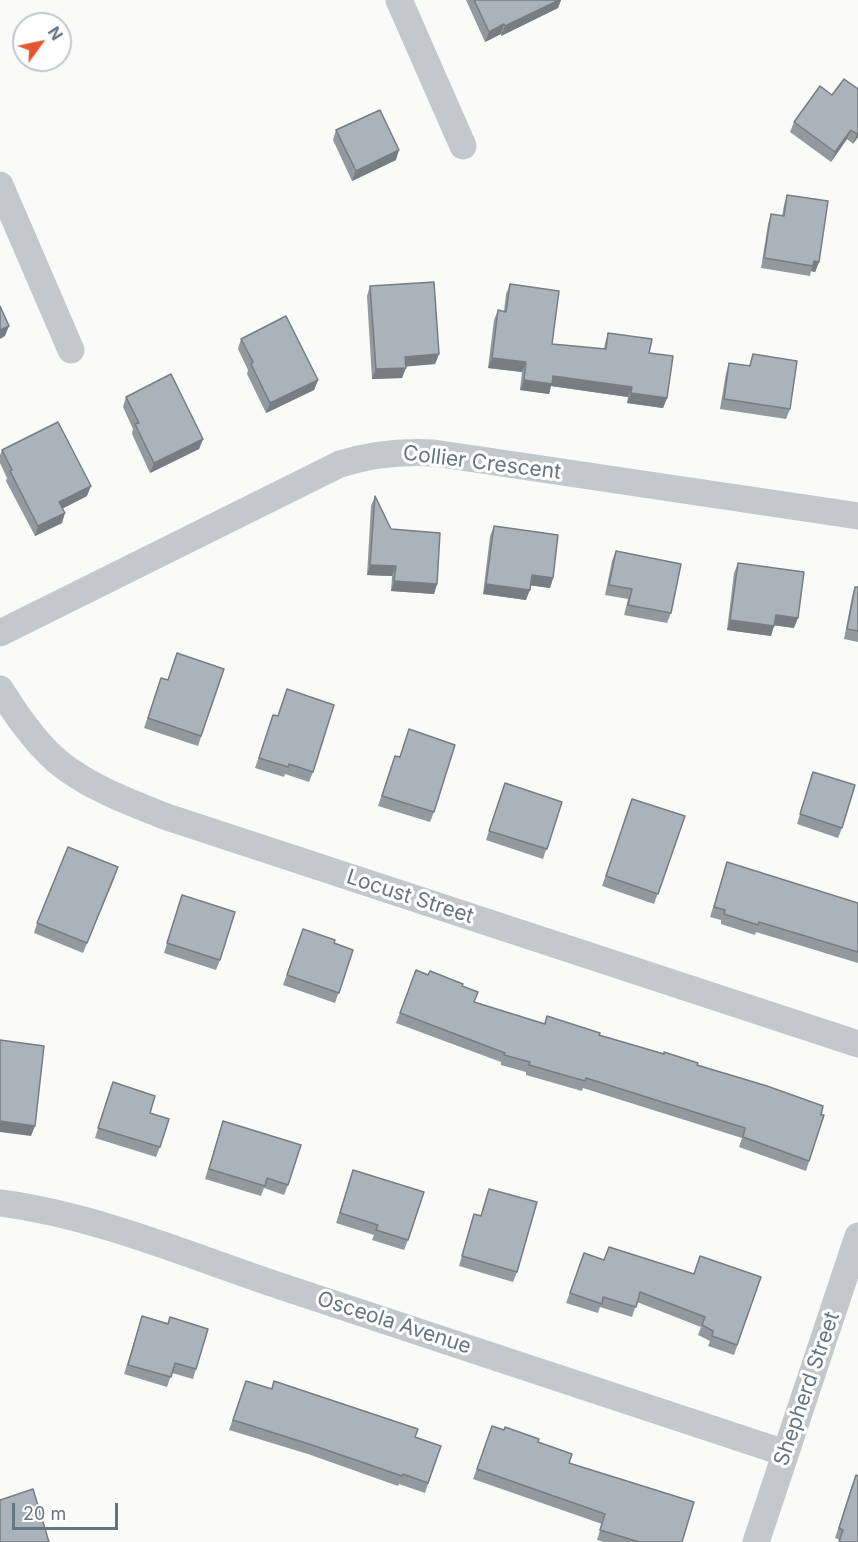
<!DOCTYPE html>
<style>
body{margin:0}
#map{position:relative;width:858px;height:1542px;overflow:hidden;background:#fafaf8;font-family:Inter,sans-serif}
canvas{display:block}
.north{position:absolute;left:12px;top:12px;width:60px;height:60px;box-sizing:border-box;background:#fff;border:2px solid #c1c8cd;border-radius:50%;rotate:57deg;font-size:16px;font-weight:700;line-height:24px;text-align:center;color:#657683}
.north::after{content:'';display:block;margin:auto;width:21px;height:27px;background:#e4572e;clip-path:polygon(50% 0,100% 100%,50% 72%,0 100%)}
.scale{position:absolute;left:12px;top:1503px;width:106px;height:27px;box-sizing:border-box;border:3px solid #657683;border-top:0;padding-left:8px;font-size:18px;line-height:21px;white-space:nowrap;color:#657683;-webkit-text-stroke:4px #fff;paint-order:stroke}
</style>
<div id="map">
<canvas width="858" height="1542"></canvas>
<div class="north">N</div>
<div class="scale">20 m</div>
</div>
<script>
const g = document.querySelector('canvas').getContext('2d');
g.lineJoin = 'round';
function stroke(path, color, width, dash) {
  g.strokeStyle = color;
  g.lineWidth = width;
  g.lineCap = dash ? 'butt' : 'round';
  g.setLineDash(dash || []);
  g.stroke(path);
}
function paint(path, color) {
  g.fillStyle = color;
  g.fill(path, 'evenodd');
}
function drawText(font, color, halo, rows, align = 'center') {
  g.font = font + ' Inter,sans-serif';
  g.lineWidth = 6;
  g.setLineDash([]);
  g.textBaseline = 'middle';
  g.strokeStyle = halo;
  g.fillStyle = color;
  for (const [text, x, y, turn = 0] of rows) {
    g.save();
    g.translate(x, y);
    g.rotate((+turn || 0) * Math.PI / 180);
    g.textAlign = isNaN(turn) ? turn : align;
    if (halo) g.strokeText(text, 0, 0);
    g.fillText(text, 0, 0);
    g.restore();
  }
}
stroke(new Path2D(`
 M399 0 463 146
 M0 185 71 350
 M0 633 340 464C372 454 401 451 434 453L858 516
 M0 689C16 714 34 741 57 761 88 787 129 802 167 817L858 1044
 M0 1203C99 1216 192 1257 286 1288 453 1343 619 1398 785 1453
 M756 1542 858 1236`), '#c3c8cc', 27);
paint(new Path2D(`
 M466 0H561L558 8 501 36V34L485 42Z
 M858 89V137L853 144 847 139 831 162 790 132 794 122 832 95Z
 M336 130 396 160 352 181 333 140Z
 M787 195 819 262 815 272 811 271 810 276 761 268 768 224 771 214 782 216 784 205Z
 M510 284 552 344 604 349 605 343 608 333 649 353 667 398 663 408 627 403 628 397 551 386 549 394 520 390 522 372 488 368 494 320 498 310 504 311 506 294Z
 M370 286 439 354 435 364 406 366 402 378 372 379 367 296Z
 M241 339 318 380 314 390 266 413 247 374 248 370 238 349Z
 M753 354 790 409 786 419 720 409 726 373 729 363 749 366Z
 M126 397 203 439 199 449 150 473 132 434 133 429 123 407Z
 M2 450 87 496 63 508 62 523 35 536 6 481 7 478 0 463V455Z
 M375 496 391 529 437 584 434 594 391 591 392 576 367 575 371 506Z
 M494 526 553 578 550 588 530 585 526 600 483 594 490 536Z
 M616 551 671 613 667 623 624 615 628 599 605 595 612 561Z
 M738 563 794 628 774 625 771 636 727 630 734 573Z
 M855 587H858V642L844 639 852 597Z
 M224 669 198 746 144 728 161 678 167 680Z
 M287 689 313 772 309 782 285 774 284 777 255 768 273 715 278 716Z
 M391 766 434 812 430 822 378 806Z
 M813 772 842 828 838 838 797 824Z
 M505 783 562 802 543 859 486 840Z
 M632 799 685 816 654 904 602 886Z
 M727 862 858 903V963L756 932 755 935 721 924V920L710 917Z
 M115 877 83 953 34 933 37 923Z
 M182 895 220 960 216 970 164 953Z
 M303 929 334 943 353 950 335 1003 283 985Z
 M416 970 462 986 474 1002 544 1024 547 1016 599 1035 697 1065 824 1115 806 1171 739 1147 742 1138 583 1088 582 1091 526 1075V1072L501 1065V1062L396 1023Z
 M109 1092 150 1113 160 1147 156 1157 95 1138Z
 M223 1121 288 1185 284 1195 264 1188 261 1196 205 1179Z
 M353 1170 408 1240 404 1250 372 1240 374 1235 336 1223Z
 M489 1189 517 1272 513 1282 459 1266 474 1214 481 1215Z
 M584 1253 604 1260 693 1274 761 1277 734 1355 708 1346 710 1341 698 1335 701 1327 637 1302 632 1317 600 1307 598 1313 566 1303Z
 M142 1316 168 1323 170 1317 196 1369 193 1379 172 1373 167 1387 124 1374Z
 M246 1381 271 1389 274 1381 415 1437 441 1446 425 1493 399 1484 398 1486 308 1454 229 1430Z
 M492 1426 538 1442 682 1542H604L597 1540 602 1524 473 1479Z
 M852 1485 858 1542H839L840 1540 835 1538Z`), '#929a9f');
paint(new Path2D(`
 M559 0H561L558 8 501 36 505 26Z
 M504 24 501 34 485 42 489 32Z
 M851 130 847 139 831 162 835 152Z
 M858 132V137L853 144 857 134Z
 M399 150 396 160 352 181 356 171Z
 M814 261 819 262 815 272 811 271Z
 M9 326 5 336 0 339V330Z
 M439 354 435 364 402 367 405 357Z
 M492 358 526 362 522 372 488 368Z
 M406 368 402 378 372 379 376 369Z
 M553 376 632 387 628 397 551 386 549 394 520 390 524 380Z
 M318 380 314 390 266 413 270 403Z
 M631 393 667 398 663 408 627 403Z
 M203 439 199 449 150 473 154 463Z
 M91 486 87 496 56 512 59 502Z
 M65 513 62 523 35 536 38 526Z
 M370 565 396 566 392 576 367 575Z
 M532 575 553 578 550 588 528 585Z
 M394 581 437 584 434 594 391 591Z
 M486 584 530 590 526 600 483 594Z
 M776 615 798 618 794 628 772 625Z
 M730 620 774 626 771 636 727 630Z
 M0 1121 35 1126 31 1136 0 1132Z`), '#777d82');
const building = new Path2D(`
 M474 0H559L505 26 504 24 489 32Z
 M844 79 858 89V132L857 134 851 130 835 152 794 122 820 86 832 95Z
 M380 110 399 150 356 171 336 130Z
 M787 195 828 201 819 262 814 261 813 266 764 258 771 214 784 216Z
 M434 282 439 354 405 357 406 368 376 369 370 286Z
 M510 284 559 291 552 344 606 349 608 333 652 339 649 353 673 356 667 398 631 393 632 387 553 376 552 384 524 380 526 362 492 358 498 310 506 312Z
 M0 306 9 326 0 330Z
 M286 316 318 380 270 403 251 364 253 362 241 339Z
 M753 354 797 361 790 409 724 399 729 363 750 366Z
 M171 374 203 439 154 463 135 424 139 423 126 397Z
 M58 422 91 486 59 502 65 513 38 526 10 471 12 470 2 450Z
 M375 496 391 529 440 533 437 584 394 581 396 566 370 565Z
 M494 526 558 535 553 578 532 575 530 590 486 584Z
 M616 551 681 564 671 613 628 605 632 589 609 585Z
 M738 563 804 572 798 618 776 615 774 626 730 620Z
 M855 587H858V631L847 629Z
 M177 653 224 669 201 736 148 718 161 678 168 680Z
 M287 689 334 705 313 772 289 764 288 767 259 758 273 715 278 716Z
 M409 729 455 745 434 812 382 796 395 756 400 757Z
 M813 772 855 785 842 828 800 814Z
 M505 783 562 802 547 849 489 831Z
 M632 799 685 816 658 894 606 876Z
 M68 847 118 867 87 943 37 923Z
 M727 862 858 903V952L759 922 758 925 724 914 725 910 714 907Z
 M182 895 235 912 220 960 167 943Z
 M303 929 335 940 334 943 353 950 339 993 287 975Z
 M416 970 428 975 430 971 463 984 462 986 478 992 474 1002 545 1024 547 1016 600 1033 599 1035 664 1054V1052L698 1063 697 1065 767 1086 823 1106 821 1115H824L809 1161 743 1137 745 1128 586 1078 585 1081 529 1065 530 1062 504 1055 505 1053 400 1013Z
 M0 1040 44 1046 35 1126 0 1121Z
 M113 1082 155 1096 150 1113 169 1119 160 1147 98 1128Z
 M223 1121 301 1145 288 1185 267 1178 265 1186 209 1169Z
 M353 1170 424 1192 408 1240 376 1230 378 1225 340 1213Z
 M489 1189 537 1202 517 1272 462 1256 474 1214 481 1216Z
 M609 1247 694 1274 700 1256 761 1277 737 1345 712 1336 713 1331 702 1325 705 1317 640 1292 636 1307 603 1297 602 1304 570 1293 584 1253 604 1260Z
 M142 1316 168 1324 170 1317 208 1329 196 1369 175 1363 171 1377 128 1365Z
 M246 1381 272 1389 274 1381 418 1429 415 1437 441 1446 428 1483 403 1474 402 1476 312 1445 233 1420Z
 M492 1426 504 1430 505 1427 539 1439 538 1442 572 1454 569 1463 694 1502 682 1542H639L600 1530 605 1514 477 1469Z
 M856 1475 858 1476V1542H839L843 1530 839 1528Z
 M33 1489 49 1542H0V1500Z`);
paint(building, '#aab3b9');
stroke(building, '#777d82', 1.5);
drawText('21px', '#657683', '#fff', [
 ["Collier Crescent",482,463,7],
 ["Locust Street",410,897,18],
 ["Osceola Avenue",394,1323,18],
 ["Shepherd Street",807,1389,-71]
]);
</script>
